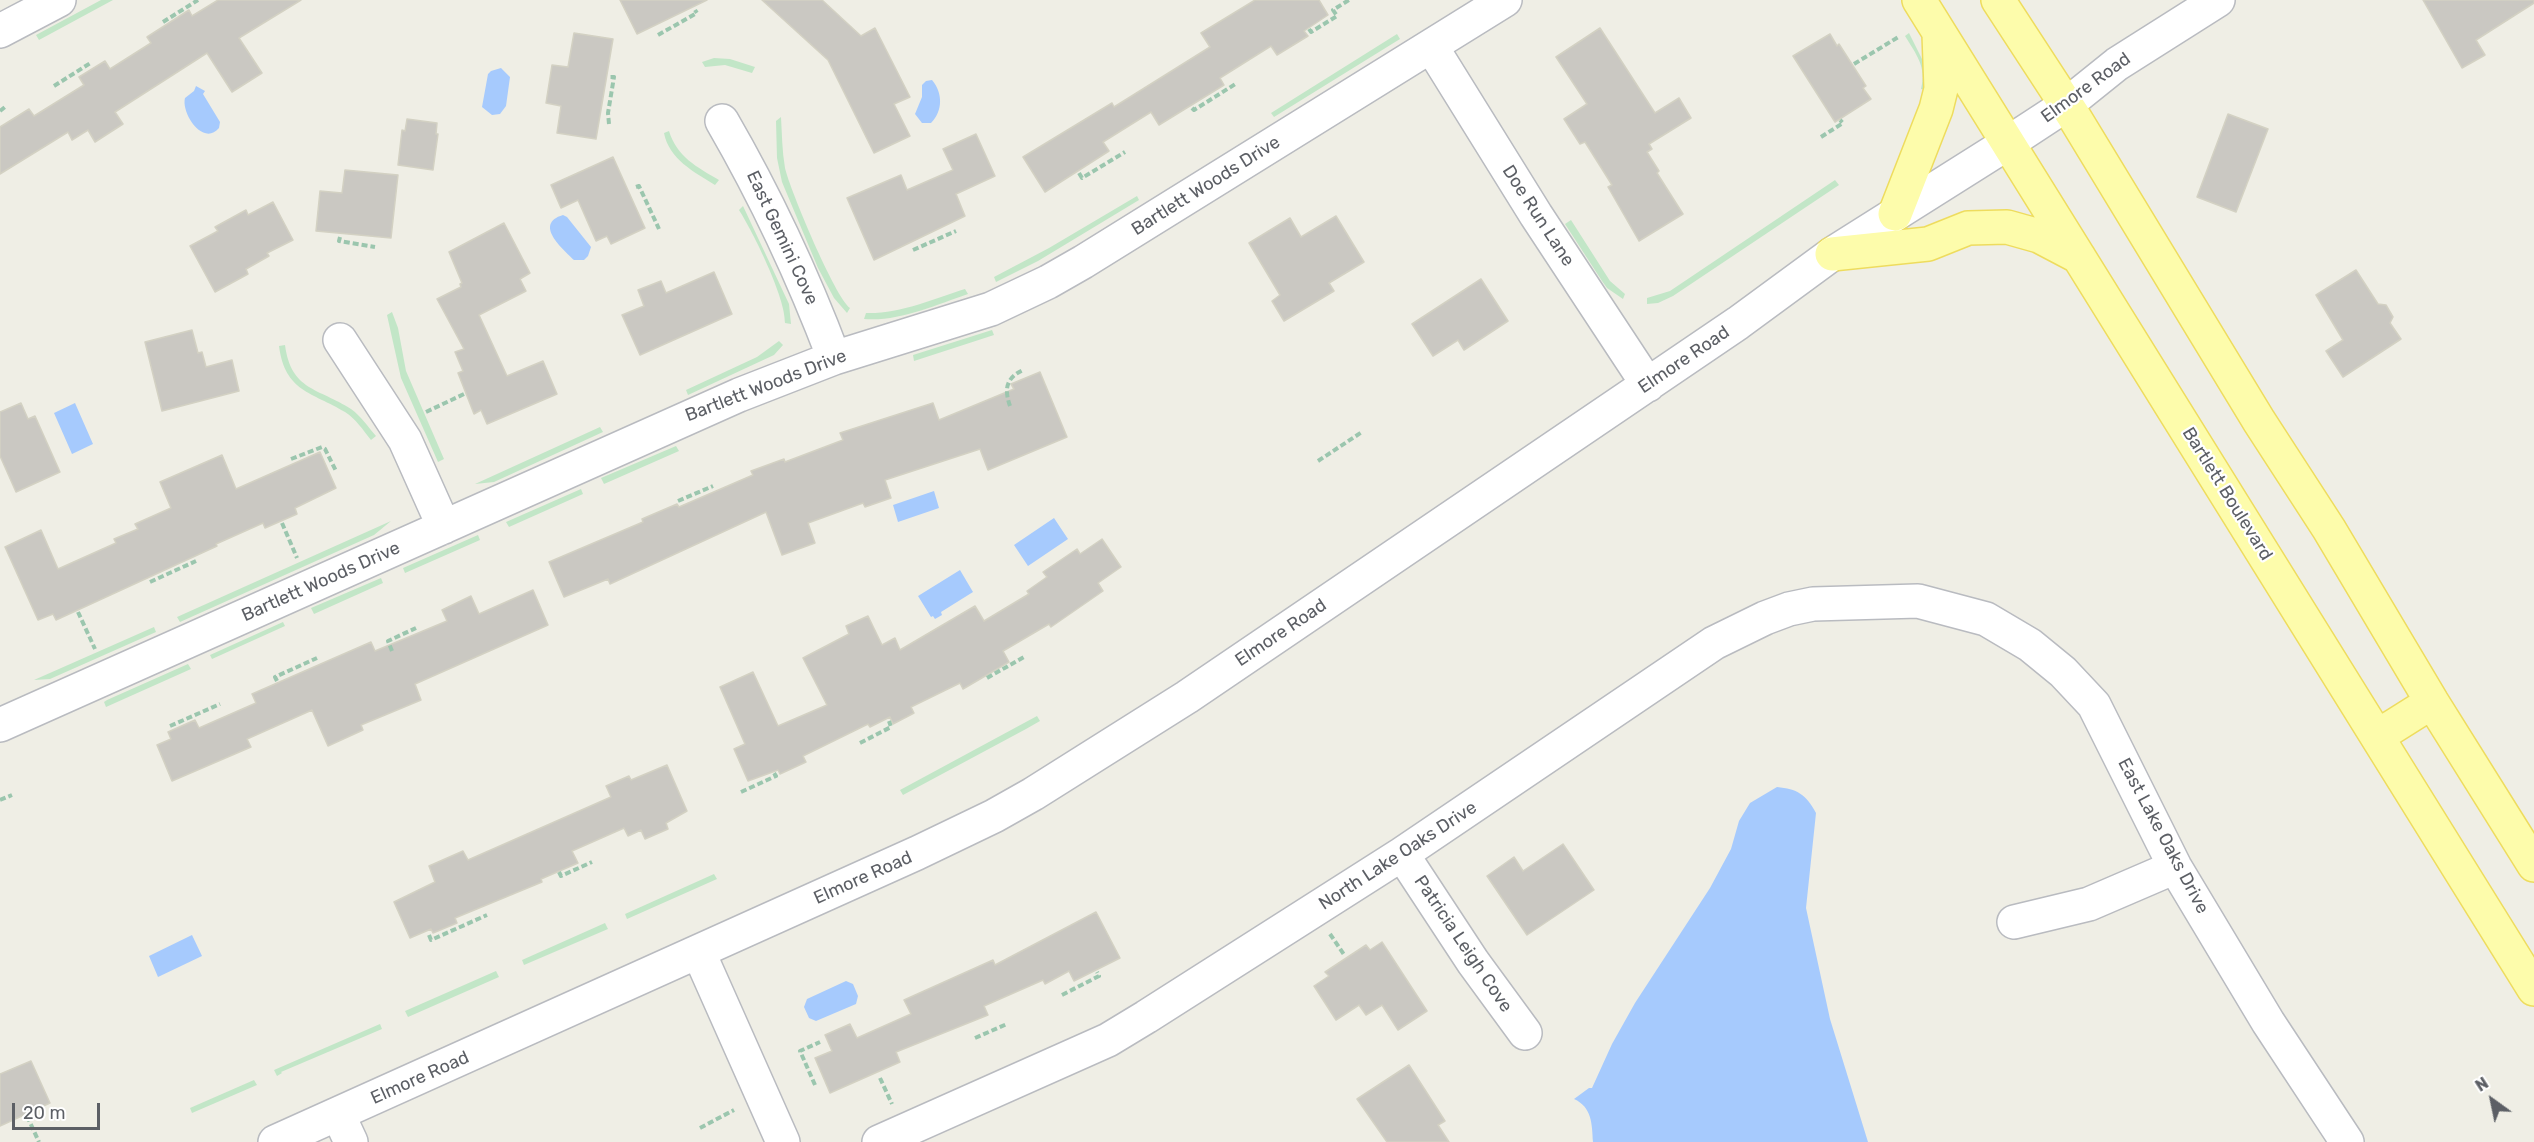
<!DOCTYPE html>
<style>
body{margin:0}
#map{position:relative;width:2534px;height:1142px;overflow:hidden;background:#efeee5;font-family:Rubik,sans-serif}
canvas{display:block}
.north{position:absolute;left:2462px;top:1070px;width:60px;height:60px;-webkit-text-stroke:4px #fff;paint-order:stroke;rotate:327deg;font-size:16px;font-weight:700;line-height:24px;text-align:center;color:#5c5f65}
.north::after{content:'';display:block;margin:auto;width:21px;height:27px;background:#5c5f65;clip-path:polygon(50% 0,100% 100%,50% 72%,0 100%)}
.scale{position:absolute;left:12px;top:1103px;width:88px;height:27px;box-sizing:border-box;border:3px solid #5c5f65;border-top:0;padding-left:8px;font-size:18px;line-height:21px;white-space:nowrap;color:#5c5f65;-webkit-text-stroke:4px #fff;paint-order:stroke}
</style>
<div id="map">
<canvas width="2534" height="1142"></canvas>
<div class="north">N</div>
<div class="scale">20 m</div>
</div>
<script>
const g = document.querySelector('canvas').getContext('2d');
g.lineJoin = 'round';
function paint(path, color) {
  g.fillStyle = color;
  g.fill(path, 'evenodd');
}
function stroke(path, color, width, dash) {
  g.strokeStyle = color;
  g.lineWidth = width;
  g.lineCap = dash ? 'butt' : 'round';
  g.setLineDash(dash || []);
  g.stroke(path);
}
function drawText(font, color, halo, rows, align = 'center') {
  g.font = font + ' Rubik,sans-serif';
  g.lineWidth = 4.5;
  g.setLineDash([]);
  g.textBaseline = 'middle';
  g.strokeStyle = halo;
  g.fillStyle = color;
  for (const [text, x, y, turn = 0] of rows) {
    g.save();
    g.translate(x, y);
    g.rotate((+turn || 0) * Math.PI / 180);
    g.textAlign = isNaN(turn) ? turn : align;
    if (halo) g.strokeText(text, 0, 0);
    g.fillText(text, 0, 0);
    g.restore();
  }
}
paint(new Path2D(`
 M101 0H113L39 40 36 35Z
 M1909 33 1924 63 1926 90 1921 89C1927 67 1916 54 1905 36Z
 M1397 34 1400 39 1274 117 1271 113Z
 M714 58 730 59 755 67 752 73 725 65 705 67 702 62Z
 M781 117C782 134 782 151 785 168 790 190 835 297 850 308L847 313 834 298 818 268 782 182 777 158 776 121Z
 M669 131C677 157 697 167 719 180L715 185C694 172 669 159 664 133Z
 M1835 180 1839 185 1673 296 1658 303 1647 304V298L1670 291Z
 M1137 196 1139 200 1038 261 996 282 994 277 1049 248Z
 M743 206 789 304 791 324 785 323C786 298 753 232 739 210Z
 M1571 220 1610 281 1625 294 1623 299 1607 288 1602 281 1565 224Z
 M965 289 968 294C936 305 898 322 864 319L866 313C899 314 934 299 965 289Z
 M392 312 398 328 406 371 444 459 438 462 401 378 387 315Z
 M992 330 994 335 914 361 913 355Z
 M779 341 783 345 774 355 688 395 686 390 757 357Z
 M285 345C291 391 319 388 351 409 361 416 368 427 376 436L371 440C363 430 356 419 345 412 312 392 285 392 279 346Z
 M600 427 603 432 494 482 475 484Z
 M676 446 679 451 604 484 601 478Z
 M581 489 583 494 509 527 506 522Z
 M391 521 374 535 180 622 177 617Z
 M478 535 480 540 405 573 403 568Z
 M381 578 383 583 314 614 311 608Z
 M283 622 285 626 212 659 210 655Z
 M154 627 156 632 50 679 34 680Z
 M188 664 191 669 106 707 104 702 107 700Z
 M1037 716 1040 721 1026 729 903 795 900 790Z
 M714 874 717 879 627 919 625 914Z
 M605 923 608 929 524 965 522 960Z
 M496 971 499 977 408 1017 405 1011Z
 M380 1024 382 1029 281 1072 282 1073 277 1076 274 1070Z
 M254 1080 257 1085 192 1113 190 1108Z`), '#c2e6c7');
paint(new Path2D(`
 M501 68 510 77 506 106 500 114 492 115 482 107 488 74 491 71Z
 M932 80C943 93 943 111 931 123H922L915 114 922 97V85L926 81Z
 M196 86 205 91 203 94 220 122 219 128C203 147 181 113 185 98L194 91Z
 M563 215 567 217 591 247 588 256 584 260H574C563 249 533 224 563 215Z
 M75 403 93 444 72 454 54 413Z
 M934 491 939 508 898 522 893 505Z
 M1054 518 1068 539 1028 566 1014 545Z
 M960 570 973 592 941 612 942 615 935 619 933 616 931 617 918 596Z
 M1777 787C1797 789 1806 794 1816 813L1806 908 1830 1019 1868 1142H1593C1592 1124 1592 1107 1574 1099L1589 1088H1592L1612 1044 1635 1003 1710 888 1731 849 1739 821 1750 803Z
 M192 935 202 956 158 977 149 956Z
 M846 981 853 984 858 996 856 1004 816 1021 809 1018 804 1007 807 999Z`), '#a6cafd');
const building = new Path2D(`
 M218 0H301L239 38 262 73 232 92 207 53 115 112 123 124 95 142 88 130 72 140 68 132 0 174V127L29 109 34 116 84 85 79 77 105 61 110 69 151 43 147 37 189 10 192 16Z
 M620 0H707L637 34Z
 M762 0H822L861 36 875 28 910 97 894 104 910 136 874 153 828 60Z
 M1255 0H1319L1328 15 1304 31 1308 36 1277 55 1271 46 1220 78 1224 85 1159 125 1151 112 1103 142 1109 151 1045 192 1023 157 1112 103 1114 107 1210 47 1201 33Z
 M2423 0H2534V3L2476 40 2485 55 2462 68Z
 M1600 28 1655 113 1679 98 1691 118 1649 144 1652 149 1647 152 1659 171 1657 173 1683 214 1639 241 1608 187 1612 185 1585 142 1580 144 1564 119 1587 104 1556 57Z
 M574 33 613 39 596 139 557 133 561 106 546 103 552 65 568 67Z
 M1830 34 1837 46 1839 44 1866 86 1863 88 1871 99 1835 122 1793 56Z
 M2228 114 2268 129 2236 212 2197 197Z
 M407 119 437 123 436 134H438L433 170 398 165 402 130 405 131Z
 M976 134 995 176 956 194 965 216 874 260 847 198 901 175 907 190 953 170 943 149Z
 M613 157 645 228 611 244 607 236 596 241 578 200 561 208 551 185Z
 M345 170 398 175 391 238 316 231 320 191 342 193Z
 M273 202 293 240 267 253 269 256 246 269 248 274 215 292 190 246 218 231 215 227 246 210 248 215Z
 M1336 216 1364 262 1329 283 1334 291 1284 321 1272 301 1280 295 1249 243 1290 218 1301 237Z
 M504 223 530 273 520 279 526 291 479 315 507 376 543 361 557 394 487 424 481 410 474 414 458 373 463 371 455 352 464 349 437 299 461 287 460 284 462 283 449 252Z
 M2356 270 2378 304 2386 305 2393 317 2390 323 2401 339 2343 377 2326 351 2343 340 2316 295Z
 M714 272 732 314 640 355 622 315 644 306 638 290 661 281 666 293Z
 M1481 279 1508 321 1464 350 1458 340 1433 356 1412 324Z
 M192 330 198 353 202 352 206 367 232 360 239 391 162 411 145 342Z
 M1040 372 1067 437 988 470 980 449 885 480 891 498 865 507 863 503 808 523 815 543 782 555 766 512 610 584 608 579 564 597 549 562 643 522 642 519 677 504 679 507 753 475 751 471 784 459 785 462 843 440 840 433 933 403 939 420 1014 389 1011 384Z
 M21 403 28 419 35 416 60 472 16 492 0 456V412Z
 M320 452 336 488 295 508 297 514 265 528 263 523 216 544 217 546 56 620 53 614 38 620 5 547 41 530 58 569 116 543 114 539 138 529 135 524 171 508 160 482 222 455 236 489Z
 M1102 539 1121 567 1098 583 1103 591 1051 627 1049 624 1003 651 1009 662 963 689 960 683 911 707 914 713 893 724 890 717 870 727 868 724 803 756 806 762 780 774 778 770 748 781 734 749 745 744 720 687 753 672 778 726 827 705 803 658 849 634 846 626 868 616 882 645 895 638 900 650 975 606 984 621 1029 594 1027 591 1047 577 1043 572 1077 549 1080 554Z
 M533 590 548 625 415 684 421 700 361 725 363 730 328 746 312 710 247 739 251 747 172 781 157 745 171 739 168 732 195 720 199 728 256 703 252 694 371 642 375 651 447 621 442 610 471 596 479 614Z
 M667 765 687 811 666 823 668 829 645 839 641 830 628 836 624 828 572 851 578 863 541 879 542 882 455 918 457 923 433 933 431 929 410 938 394 902 435 882 429 866 463 851 468 860 611 797 606 786 629 776 631 780Z
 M1563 844 1594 890 1527 935 1487 876 1514 857 1523 871Z
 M1096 912 1120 958 1074 981 1069 971 1045 984 1043 980 984 1006 988 1015 896 1052 900 1062 830 1093 815 1058 832 1051 825 1035 850 1024 857 1038 911 1014 904 1000 993 960 995 965Z
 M1382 942 1427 1011 1398 1030 1382 1005 1366 1015 1359 1005 1336 1020 1314 986 1329 976 1325 972 1366 945 1370 950Z
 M31 1061 50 1103 0 1126V1074Z
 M1409 1065 1445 1121 1438 1125 1449 1142H1387L1357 1099Z`);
paint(building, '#cac8c2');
stroke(building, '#d3d1c3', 1.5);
const minor = new Path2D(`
 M0 31 59 0
 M1431 46 1536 215 1648 385
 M722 121C766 197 803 276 834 358
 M340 340 405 440 444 527
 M0 725 739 395 834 358 991 309 1048 282 1083 262 1505 0
 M1402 854 1473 962 1525 1033
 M2014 922 2089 904 2175 867
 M699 953 783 1142
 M338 1114 351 1142
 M275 1142 917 853 994 816 1033 794 1187 697 1738 323 1832 254 2008 143 2066 105 2117 64 2218 0
 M879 1142 1108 1040 1146 1017 1402 854 1714 643 1765 618 1789 609 1813 604 1918 601 1986 619 2030 645 2063 672 2094 705 2175 867 2268 1022 2347 1142`);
const major = new Path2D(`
 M1919 0 2534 989
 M1998 0 2073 115 2259 421 2329 529 2432 702 2534 865
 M1895 214 1936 109 1941 89 1939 34
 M1832 254 1928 244 1968 228 2007 227 2039 236 2079 257
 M2378 736 2432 702`);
stroke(minor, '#b9bbc0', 36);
stroke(major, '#eedc5e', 36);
stroke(new Path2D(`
 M163 22 198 0
 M1309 29 1311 32 1337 16 1333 10 1349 0
 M658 35 697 13 695 10
 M1854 64 1900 36
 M54 86 92 62
 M1192 108 1194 110 1237 83
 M0 111 5 107
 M609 124 608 113 614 77H610
 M1821 137 1843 123 1840 120
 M1079 173 1082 178 1125 152
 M636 187 639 186 659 229
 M340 237 339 241 375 247
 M913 250 956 231
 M1010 406C1004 389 1006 378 1023 370
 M426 412 464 394
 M291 459 322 447 325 449 336 471
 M1318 461 1362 432
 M678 501 713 486
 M282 523 297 558
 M150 582 196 561
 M78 612 95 649
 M392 651 388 641 416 628
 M987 678 1024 657
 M277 681 275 677 317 658
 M170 726 220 704
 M860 743 891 727 889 721
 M741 792 776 776 774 773
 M0 800 12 795
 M559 872 561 876 592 862
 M1330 934 1345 956
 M429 935 431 940 487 915
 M1062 995 1099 976 1097 972
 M975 1038 1007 1024
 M880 1078 892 1104
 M815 1085 800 1051 820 1042
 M27 1116 39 1142
 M700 1128 734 1110`), '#9bc6ae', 4, [6, 3]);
stroke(minor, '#fff', 33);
stroke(major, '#fdfcab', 33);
drawText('18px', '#5c5f65', '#fff', [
 ["Elmore Road",2086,88,-36],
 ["Bartlett Woods Drive",1206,186,-32],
 ["Doe Run Lane",1538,216,57],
 ["East Gemini Cove",782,238,65],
 ["Elmore Road",1684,360,-34],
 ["Bartlett Woods Drive",766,386,-21],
 ["Bartlett Boulevard",2227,494,58],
 ["Bartlett Woods Drive",321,582,-24],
 ["Elmore Road",1281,633,-34],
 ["East Lake Oaks Drive",2163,836,62],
 ["North Lake Oaks Drive",1398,856,-33],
 ["Elmore Road",863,878,-24],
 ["Patricia Leigh Cove",1463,944,56],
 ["Elmore Road",420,1078,-24]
]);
</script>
